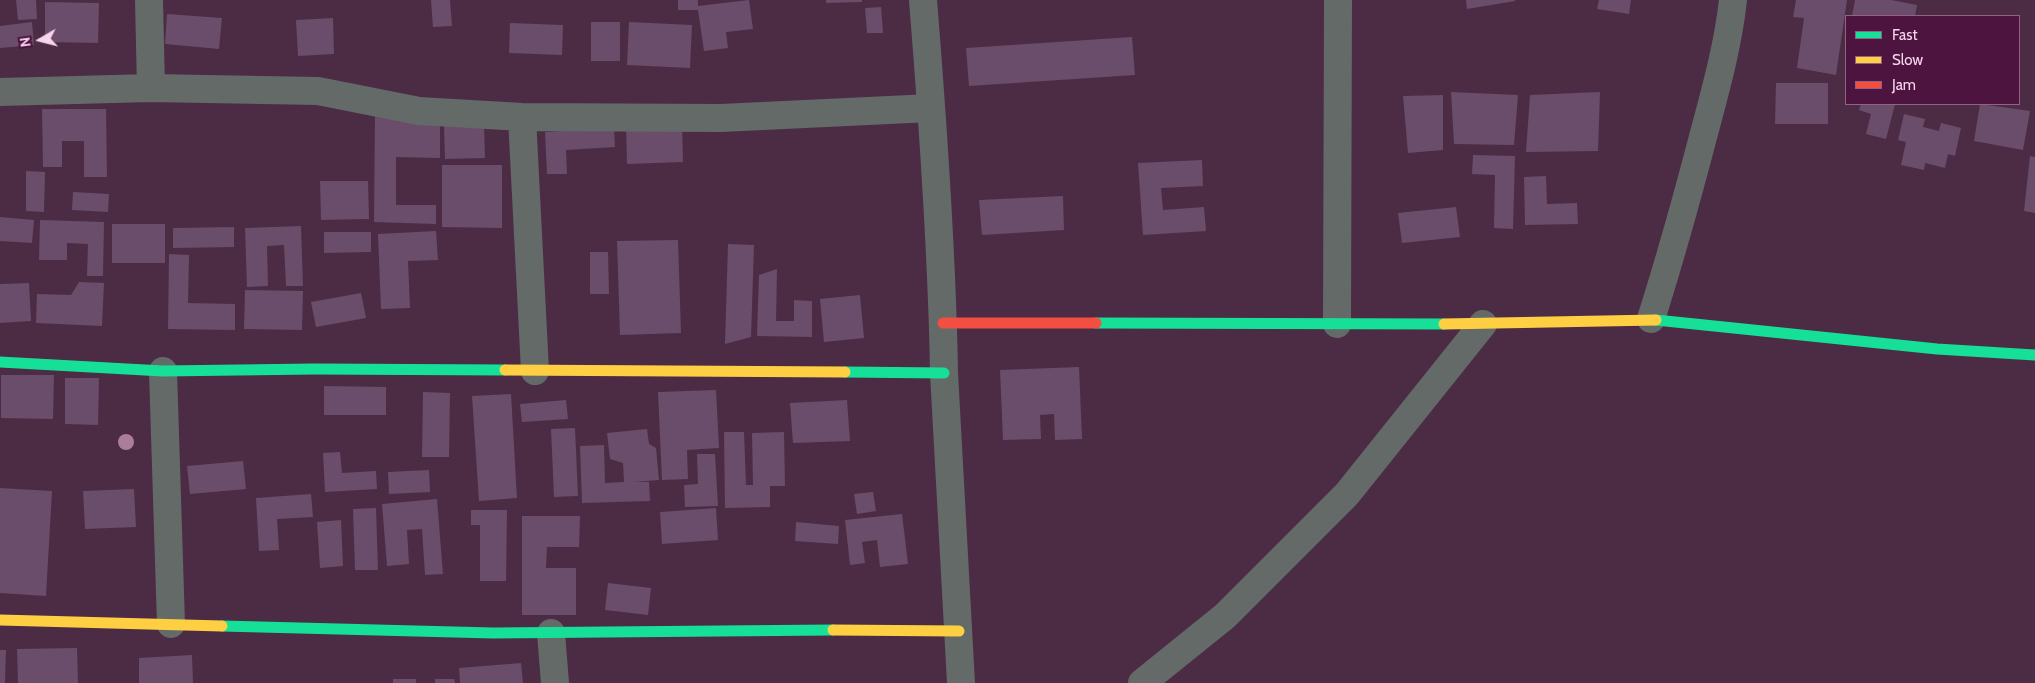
<!DOCTYPE html>
<style>
body{margin:0}
#map{position:relative;width:2035px;height:683px;overflow:hidden;background:#4b2c44;font-family:Cabin,sans-serif}
canvas{display:block}
.legend{position:absolute;left:1845px;top:15px;width:175px;height:90px;box-sizing:border-box;background:#4d143f;border:1px solid #926185;margin:0;padding:6px 9px;list-style:none;font-size:15px;color:#f9d5ed}
.legend li{display:flex;align-items:center;gap:10px;height:25px}
.legend b{width:25px;border:1px solid #926185}
.north{position:absolute;left:15px;top:15px;width:50px;height:50px;-webkit-text-stroke:4px #4d143f;paint-order:stroke;rotate:262deg;font-size:14px;font-weight:700;line-height:20px;text-align:center;color:#f9d5ed}
.north::after{content:'';display:block;margin:auto;width:18px;height:22px;background:#f9d5ed;clip-path:polygon(50% 0,100% 100%,50% 72%,0 100%)}
</style>
<div id="map">
<canvas width="2035" height="683"></canvas>
<ul class="legend">
<li><b style="height:6px;background:#16e098"></b>Fast</li>
<li><b style="height:6px;background:#ffcf43"></b>Slow</li>
<li><b style="height:6px;background:#f24e42"></b>Jam</li>
</ul>
<div class="north">N</div>
</div>
<script>
const g = document.querySelector('canvas').getContext('2d');
g.lineJoin = 'round';
function paint(path, color) {
  g.fillStyle = color;
  g.fill(path, 'evenodd');
}
function stroke(path, color, width, dash) {
  g.strokeStyle = color;
  g.lineWidth = width;
  g.lineCap = dash ? 'butt' : 'round';
  g.setLineDash(dash || []);
  g.stroke(path);
}
paint(new Path2D(`
 M16 0H36L37 19 18 20Z
 M431 0H450L452 26 433 27Z
 M678 0H698V6L749 0 753 29 726 32 728 48 704 51 698 10H678Z
 M826 0H862V2L826 3Z
 M1466 0H1515V1L1467 9Z
 M1599 0H1631L1629 14 1597 9Z
 M1796 0H1847L1836 75 1797 68 1804 18 1793 17Z
 M1855 0H1891L1917 5 1915 16H1852Z
 M45 2 99 3 98 43 45 42Z
 M881 7 883 33H867L865 8Z
 M167 14 222 18 219 49 165 44Z
 M333 18 334 54 298 56 296 20Z
 M32 22 34 45 0 48V26Z
 M591 22H620V61H591Z
 M629 22 692 25 690 68 627 65Z
 M510 23 563 25 562 55 509 53Z
 M1132 37 1135 75 969 86 966 48Z
 M1776 83H1828V124H1775Z
 M1451 92 1518 95 1514 145 1454 144Z
 M1600 92 1598 151 1526 152 1530 95Z
 M1443 95V150L1408 153 1403 96Z
 M1861 104H1895L1886 139 1866 134 1871 114 1859 110Z
 M1980 104 2030 111 2023 150 1974 141Z
 M42 109H106L107 177H84V141H62V167H43Z
 M375 112 440 114V158L396 157V205H436V224L374 222Z
 M1904 114 1925 119 1923 127 1939 131 1941 123 1961 128 1955 156 1948 154 1945 168 1925 163 1924 170 1901 165 1906 142 1898 140Z
 M484 124 485 158 445 159 444 125Z
 M682 124 683 162 627 164 626 126Z
 M614 128 615 147 566 150 567 174H547L545 132Z
 M1473 155 1515 156 1513 229 1494 228 1495 175 1472 174Z
 M2030 156 2035 157V213L2024 211Z
 M1202 160 1203 186 1161 188 1163 210 1204 207 1206 231 1143 235 1138 163Z
 M442 165H502V228L442 227Z
 M26 171 45 172 44 212 26 211Z
 M1546 176 1547 204 1577 203 1578 224 1525 225 1524 177Z
 M320 181H368L369 219 321 220Z
 M73 192 109 194 108 212 72 210Z
 M1063 196 1064 230 982 235 979 200Z
 M1456 207 1460 237 1402 243 1398 213Z
 M0 217 34 220 32 243 0 241Z
 M40 220 104 222 103 276H87L88 244 67 243V260H39Z
 M112 224H165V263H112Z
 M301 226 303 286H286L284 245 267 246 268 286 247 287 245 228Z
 M234 227V247L173 248V228Z
 M436 231 438 260 408 261 410 308 381 309 378 234Z
 M324 232H371V252L324 253Z
 M678 240 681 333 620 335 617 241Z
 M728 244 754 245 751 337 725 344Z
 M590 252H608L609 294H590Z
 M169 254 189 255 188 303 235 304V330L168 329Z
 M777 269 776 321H794V300L812 301V337L757 336 759 275Z
 M79 282 104 283 102 326 36 323 37 294 71 295Z
 M29 283 31 321 0 323V284Z
 M245 290 303 291 302 330 244 329Z
 M361 293 366 318 316 327 311 302Z
 M860 295 864 338 824 342 820 299Z
 M1079 367 1082 439 1055 440 1054 414 1040 415 1041 439 1003 440 1000 370Z
 M1 375H54L53 419 1 418Z
 M65 378H99L98 425 65 424Z
 M324 386 386 387V415H324Z
 M716 390 719 448 687 450 688 479 662 480 658 392Z
 M423 392 450 393 449 457H422Z
 M511 394 517 498 479 501 472 396Z
 M566 400 568 419 522 422 520 404Z
 M847 400 850 441 793 443 790 403Z
 M575 428 578 496 554 497 551 429Z
 M647 429 649 444 656 448 659 480 634 482H649L650 501 582 503 580 446 604 445 605 483 624 482 623 463 610 459 607 433Z
 M724 432H744L746 485H753L752 433 784 432 785 486H770V507L725 508Z
 M340 452 342 473 376 471 377 489 325 492 323 453Z
 M697 454H715L718 506 685 507 684 485 698 484Z
 M243 461 246 489 190 494 187 466Z
 M429 470 430 492 389 494 388 472Z
 M0 488 52 491 46 596 0 593Z
 M134 489 136 527 85 529 83 491Z
 M873 492 876 511 857 514 854 494Z
 M311 494 313 517 277 519 279 550 259 551 256 498Z
 M437 499 443 574 425 575 422 529 407 530 409 564 387 566 382 504Z
 M376 508 378 570H355L353 509Z
 M716 508 718 540 662 544 660 512Z
 M471 510H507L506 581H480V525H471Z
 M902 514 908 564 880 567 877 540 862 542 865 563 850 565 845 520Z
 M522 516H580L579 547H547L546 568H576V615H522Z
 M341 520 343 566 320 568 317 522Z
 M796 522 839 526 838 544 795 541Z
 M608 583 651 588 648 615 605 610Z
 M77 648 78 683H18L17 649Z
 M0 650H6L5 683H0Z
 M192 655 193 683H139V658Z
 M521 663 523 683H460L459 668Z
 M393 679H416V683H393Z
 M435 679H454L455 683H435Z`), '#6a4d6a');
stroke(new Path2D(`
 M149 0 151 88
 M923 0C933 124 942 249 944 373L961 683
 M0 92 151 88 318 91 419 111 522 117 721 118 931 108
 M522 117 535 371
 M1651 319C1670 259 1687 198 1703 137 1715 92 1728 46 1733 0
 M1337 324 1338 0
 M163 371 171 624
 M551 633 555 683
 M1142 683 1225 616 1347 494 1483 324`), '#646a68', 28);
stroke(new Path2D(`
 M1656 320 1937 349 2035 355
 M1096 323 1444 324
 M0 362 163 371 315 369 505 370
 M845 372 944 373
 M222 626 493 633 833 630`), '#16e098', 11);
stroke(new Path2D(`
 M1444 324 1656 320
 M505 370 845 372
 M0 620 222 626
 M833 630 959 631`), '#ffcf43', 11);
stroke(new Path2D(`
 M943 323H1096`), '#f24e42', 11);
g.fillStyle = '#aa7d9d';
for (const [x, y] of [
 [126,442]
]) {
  g.beginPath();
  g.arc(x, y, 8, 0, 2 * Math.PI);
  g.fill();
}
</script>
